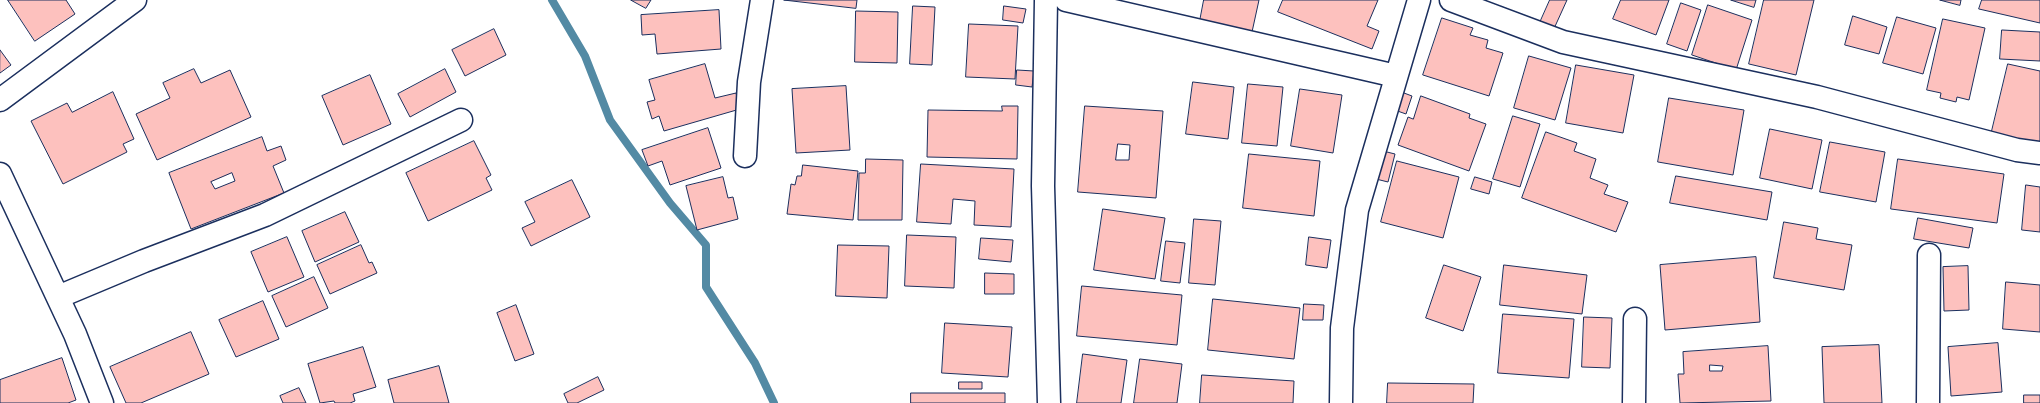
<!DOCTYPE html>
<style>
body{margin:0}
canvas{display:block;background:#fff}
</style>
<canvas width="2040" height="403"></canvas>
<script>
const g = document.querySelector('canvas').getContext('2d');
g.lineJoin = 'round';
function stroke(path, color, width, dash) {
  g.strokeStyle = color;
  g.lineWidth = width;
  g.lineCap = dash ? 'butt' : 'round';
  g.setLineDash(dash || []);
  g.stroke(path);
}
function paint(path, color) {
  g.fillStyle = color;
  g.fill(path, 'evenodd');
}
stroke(new Path2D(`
 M552 0 585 56 610 120 670 203 706 245V287L755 363 774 403`), '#538aa4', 8);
const building = new Path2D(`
 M8 0H66L75 14 35 41Z
 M631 0H651L646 8Z
 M784 0H857L856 8Z
 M1204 0H1259L1252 32 1200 21Z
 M1283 0H1378L1367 26 1379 31 1372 49 1278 12Z
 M1550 0H1567L1552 33 1538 27Z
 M1621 0H1669L1656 35 1613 19Z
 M1731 0H1756L1754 7Z
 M1764 0H1814L1796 75 1749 64Z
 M1940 0H1961L1960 5Z
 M1982 0H2040V23L1979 9Z
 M1681 3 1701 10 1687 51 1667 44Z
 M1708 5 1752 20 1736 70 1692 55Z
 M913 6 935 7 932 65 910 64Z
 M1004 6 1026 9 1023 23 1003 20Z
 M719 10 721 49 657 54 655 34 642 35 641 15Z
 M856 11 898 12 897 63 855 62Z
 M1853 16 1887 27 1879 54 1845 45Z
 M1897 17 1936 28 1923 74 1883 63Z
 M1442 18 1473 28 1470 35 1488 40 1486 48 1503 53 1489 96 1423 75Z
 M1943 19 1985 28 1969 100 1957 97 1956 102 1940 98 1941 93 1927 90Z
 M969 24 1018 26 1015 79 966 77Z
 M494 29 506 55 465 76 452 50Z
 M2002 30 2040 32V61L2000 59Z
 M0 50 11 65 0 73Z
 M1529 56 1571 68 1555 120 1514 108Z
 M705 64 715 98 736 93 740 109 664 131 659 116 652 119 647 102 655 100 649 80Z
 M2008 64 2040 71V146L1991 135Z
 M1576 65 1634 75 1623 133 1566 123Z
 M194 69 201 83 230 70 251 117 157 160 136 114 170 98 163 83Z
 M445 69 456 92 410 117 398 94Z
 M1017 70 1034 71 1032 87 1016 85Z
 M370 75 391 124 343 145 322 96Z
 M1193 82 1234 87 1228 139 1186 134Z
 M1248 84 1283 87 1277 146 1242 143Z
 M846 86 850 150 796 153 792 89Z
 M1300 89 1342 95 1333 153 1291 146Z
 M1396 90 1412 96 1406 114 1389 108Z
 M113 92 134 139 123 144 127 152 63 184 31 121 67 103 72 112Z
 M1421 96 1470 114 1469 118 1486 124 1469 171 1398 145 1408 117 1413 119Z
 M1669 98 1744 110 1733 175 1658 162Z
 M1002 106H1018L1017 159 927 157 928 110 1002 111Z
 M1085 106 1163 111 1156 198 1078 192ZM1118 144 1130 145 1129 160H1116Z
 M1513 116 1540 124 1520 187 1493 179Z
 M708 128 721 168 670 185 662 161 648 166 642 150Z
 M1770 129 1822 140 1812 189 1760 178Z
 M1546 132 1577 143 1574 151 1596 159 1590 178 1608 185 1604 194 1628 202 1616 232 1522 198Z
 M262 137 267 151 281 146 286 160 273 166 284 193 191 229 169 173ZM232 173 235 181 215 189 211 182Z
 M474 141 491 175 486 178 492 190 428 221 406 173Z
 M1830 142 1885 152 1876 202 1820 192Z
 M1379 150 1395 154 1388 182 1372 178Z
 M1249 154 1320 161 1314 216 1243 208Z
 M866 159 903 160 902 220H858L859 173H865Z
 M1898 159 2004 174 1997 223 1891 209Z
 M1397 161 1459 177 1443 238 1381 222Z
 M921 164 1014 169 1011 227 974 225 975 201 953 199 951 224 917 222Z
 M803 165 858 171 853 220 787 214 791 184 795 185 797 176H801Z
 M1676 176 1772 192 1767 220 1670 203Z
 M723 177 728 198 733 197 738 219 697 230 686 186Z
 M1475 177 1492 182 1489 194 1471 189Z
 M572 180 590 217 531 246 522 228 535 222 525 202Z
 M2026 185 2040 187V232L2022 230Z
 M1103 209 1165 218 1155 279 1094 270Z
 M345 212 359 242 315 262 302 231Z
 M1918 218 1973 228 1969 248 1914 239Z
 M1194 219 1221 221 1215 285 1189 283Z
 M1784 222 1818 228 1816 239 1852 245 1844 290 1774 278Z
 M907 235 956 237 954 288 905 286Z
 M287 237 304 277 268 292 251 252Z
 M1309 237 1331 240 1327 268 1306 265Z
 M981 238 1013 240 1011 262 979 259Z
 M1166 241 1185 243 1180 283 1161 281Z
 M361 245 369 263 372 262 377 273 330 294 317 265Z
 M838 245 889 246 887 298 836 296Z
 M1756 257 1760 322 1665 330 1660 265Z
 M1444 265 1481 277 1463 331 1426 318Z
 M1504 265 1587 275 1582 314 1500 305Z
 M1968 266 1969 310 1944 311 1943 267Z
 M985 273 1014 274V294H985Z
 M314 277 328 308 286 327 272 296Z
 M2006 282 2040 285V332L2003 329Z
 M1082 286 1182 295 1177 345 1077 336Z
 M1213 299 1300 308 1294 359 1208 350Z
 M263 301 279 339 236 357 219 320Z
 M1304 304 1324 305 1323 320H1303Z
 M516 305 534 354 515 361 497 313Z
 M1503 314 1574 319 1569 378 1498 373Z
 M1584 317 1612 318 1610 368 1582 367Z
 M945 323 1012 327 1008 377 942 373Z
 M191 332 209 374 141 403H126L110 367Z
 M1998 343 2002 392 1951 396 1948 347Z
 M1879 345 1882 403H1824L1822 347Z
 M1768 346 1771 401 1680 403 1678 374H1684L1683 352ZM1710 365 1723 366 1722 371H1710Z
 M363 347 376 387 353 394 355 401 350 403H335L334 401 320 403 308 364Z
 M1083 354 1127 360 1121 403H1077Z
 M62 358 76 400 68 403H0V380Z
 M1140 359 1182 364 1177 403H1134Z
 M439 366 449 403H394L388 380Z
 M1202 375 1294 381 1293 403H1200Z
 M598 377 604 390 577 403H568L564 394Z
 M959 382H982V389H959Z
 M1388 383 1474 384 1473 403H1387Z
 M299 388 306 403H283L280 396Z
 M911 393H1005V403H911Z
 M2024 395H2040V403H2024Z`);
paint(building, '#fdc1be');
stroke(building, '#1b2f5e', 1);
const minor = new Path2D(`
 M1046 0 1043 186 1049 403
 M1066 0 1396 76
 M1451 0 1563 42 1817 97 2017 150 2040 153
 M0 100 135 0
 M745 156 749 82 762 0
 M0 174 75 334 102 403
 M58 297 144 261 265 215 461 120
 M1341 403 1342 328 1357 210 1419 0
 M1634 403 1635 319
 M1928 403 1929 255`);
stroke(minor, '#1b2f5e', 25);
stroke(minor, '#fff', 22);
</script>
